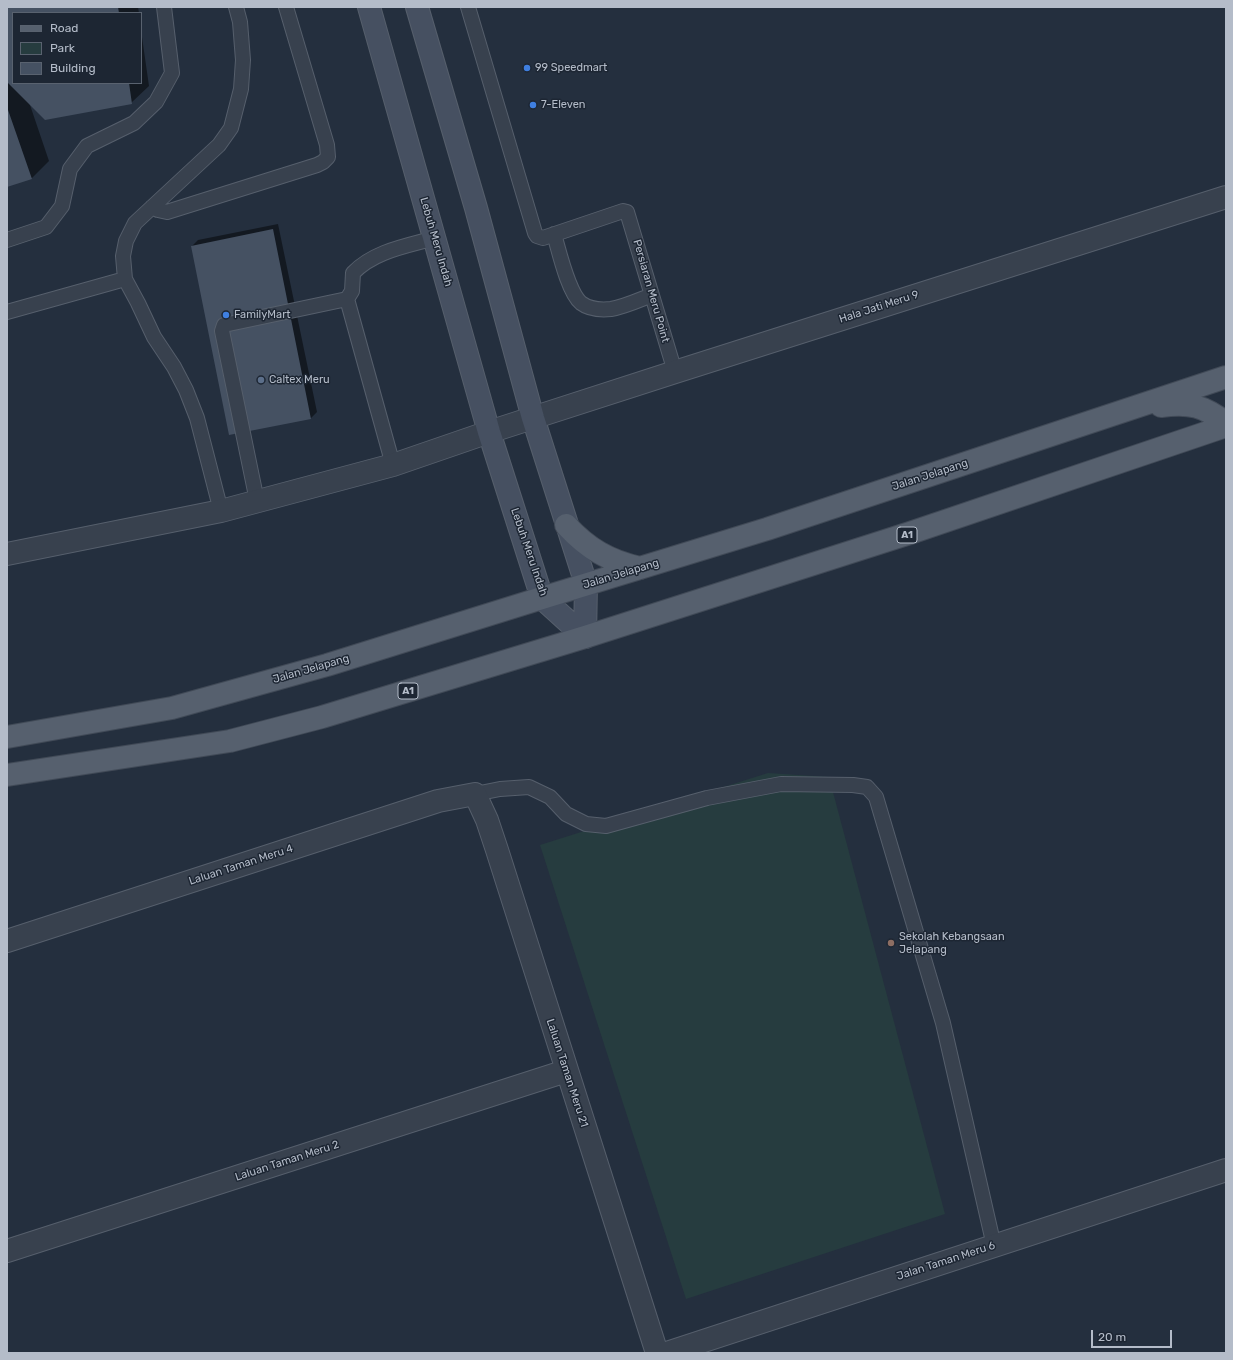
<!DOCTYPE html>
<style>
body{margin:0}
#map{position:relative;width:1233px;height:1360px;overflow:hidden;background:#242f3e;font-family:Rubik,sans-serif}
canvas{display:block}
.frame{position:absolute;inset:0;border:8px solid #b4bcc9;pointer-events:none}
.legend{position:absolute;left:12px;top:12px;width:130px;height:72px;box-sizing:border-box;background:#1d2633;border:1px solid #59626f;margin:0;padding:5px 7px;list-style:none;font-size:12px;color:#b4bcc9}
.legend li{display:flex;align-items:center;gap:8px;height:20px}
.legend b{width:20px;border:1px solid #59626f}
.scale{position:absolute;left:1091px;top:1330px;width:81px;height:18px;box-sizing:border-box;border:2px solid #b4bcc9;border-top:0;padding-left:5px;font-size:12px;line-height:14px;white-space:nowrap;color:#b4bcc9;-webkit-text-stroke:3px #1d2633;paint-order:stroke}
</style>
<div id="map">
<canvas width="1233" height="1360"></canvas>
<div class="frame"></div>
<ul class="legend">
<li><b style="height:5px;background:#56606e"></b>Road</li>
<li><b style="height:11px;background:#263c3f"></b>Park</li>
<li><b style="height:11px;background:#455162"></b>Building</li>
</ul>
<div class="scale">20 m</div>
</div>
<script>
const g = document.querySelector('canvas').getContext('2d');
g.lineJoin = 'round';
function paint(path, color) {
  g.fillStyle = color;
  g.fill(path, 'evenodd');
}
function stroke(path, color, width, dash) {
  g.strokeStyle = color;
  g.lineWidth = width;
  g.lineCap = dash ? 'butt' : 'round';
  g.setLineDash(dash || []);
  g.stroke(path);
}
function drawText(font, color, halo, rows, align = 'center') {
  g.font = font + ' Rubik,sans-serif';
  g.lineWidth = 3;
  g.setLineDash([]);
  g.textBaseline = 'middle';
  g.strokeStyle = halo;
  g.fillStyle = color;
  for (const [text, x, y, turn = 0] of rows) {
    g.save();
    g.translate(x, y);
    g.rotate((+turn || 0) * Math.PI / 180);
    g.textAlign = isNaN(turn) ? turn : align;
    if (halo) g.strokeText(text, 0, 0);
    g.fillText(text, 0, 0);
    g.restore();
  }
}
paint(new Path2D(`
 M768 773 829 777 945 1214 686 1299 540 845Z`), '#263c3f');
paint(new Path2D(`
 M7 7H138L139 13H13V83H141V30L149 86 131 103 29 102 49 161 32 178 7 186Z
 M278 224 317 412 311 418 230 434 192 246 198 240Z`), '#0007');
paint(new Path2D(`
 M7 7H118L119 13H13V83H129L132 104 45 120 7 82Z
 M7 107 32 179 7 187Z
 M273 229 311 419 229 435 191 246Z`), '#455162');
const service = new Path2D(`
 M468 7 535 233 537 236 543 238 623 211 627 212 675 372
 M152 207 158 210 167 212 317 165 323 162 328 157 327 145 286 7
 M554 234C559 251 568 292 581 303 589 309 601 310 611 309 624 307 639 300 652 295
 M7 240 46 227 62 206 70 169 87 146 134 123 156 102 172 73 164 7
 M125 279 138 303 154 337 174 367 186 390 197 418 221 511
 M347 299 393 465
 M7 312 125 279 123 256 126 241 135 223 219 145 231 128 241 89 243 60 240 22 236 7
 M257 501 222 331 224 325 347 299 352 291 353 273C374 251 407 246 435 238
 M475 794 500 789 529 787 550 797 566 814 586 824 606 826 707 798 781 784 853 785 867 787 876 797 943 1023 994 1246`);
const minor = new Path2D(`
 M7 554 221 511 393 465 489 432 675 372 1226 197
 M7 941 438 801 475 794 487 820 497 850 657 1353
 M7 1251 566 1071
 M667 1353 1226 1170`);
const secondary = new Path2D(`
 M369 7 489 432 542 598 585 637
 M417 7 476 208 533 418 586 584 585 637`);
const primary = new Path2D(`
 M1161 406C1190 402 1204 406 1226 423
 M566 525C588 549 609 561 640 568
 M7 737 172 708 327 665 542 598 767 529 1226 377
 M7 775 230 741 322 717 585 637 910 533 1226 426`);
stroke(service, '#565f6c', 16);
stroke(minor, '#565f6c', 24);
stroke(secondary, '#565f6c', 24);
stroke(primary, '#414a57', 24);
stroke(service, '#38414e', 14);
stroke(minor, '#38414e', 22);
stroke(secondary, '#465061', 22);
stroke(primary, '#56606e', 22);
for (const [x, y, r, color] of [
 [527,68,4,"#3f7fe0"],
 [533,105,4,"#3f7fe0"],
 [226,315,4,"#3f7fe0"],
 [261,380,4,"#5c6f8a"],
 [891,943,4,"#8d6e63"]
]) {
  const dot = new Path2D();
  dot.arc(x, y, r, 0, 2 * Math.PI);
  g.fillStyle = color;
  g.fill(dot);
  stroke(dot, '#1d2633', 1.5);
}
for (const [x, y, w] of [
 [907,535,20],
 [408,691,20]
]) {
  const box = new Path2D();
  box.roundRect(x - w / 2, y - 8, w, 16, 3);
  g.fillStyle = '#1d2633';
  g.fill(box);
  stroke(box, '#b4bcc9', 1);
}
drawText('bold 10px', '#b4bcc9', null, [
 ["A1",907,535],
 ["A1",408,691]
]);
drawText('11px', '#b4bcc9', '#1d2633', [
 ["99 Speedmart",535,68],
 ["7-Eleven",541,105],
 ["FamilyMart",234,315],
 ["Caltex Meru",269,380],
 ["Sekolah Kebangsaan",899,937],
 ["Jelapang",899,950]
], 'left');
drawText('11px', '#b4bcc9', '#1d2633', [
 ["Lebuh Meru Indah",436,242,74],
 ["Persiaran Meru Point",651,291,74],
 ["Hala Jati Meru 9",879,307,-18],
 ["Jalan Jelapang",930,475,-18],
 ["Lebuh Meru Indah",529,552,71],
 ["Jalan Jelapang",621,574,-17],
 ["Jalan Jelapang",311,669,-16],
 ["Laluan Taman Meru 4",241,865,-18],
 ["Laluan Taman Meru 21",567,1073,72],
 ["Laluan Taman Meru 2",287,1161,-18],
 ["Jalan Taman Meru 6",946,1261,-18]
]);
</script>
